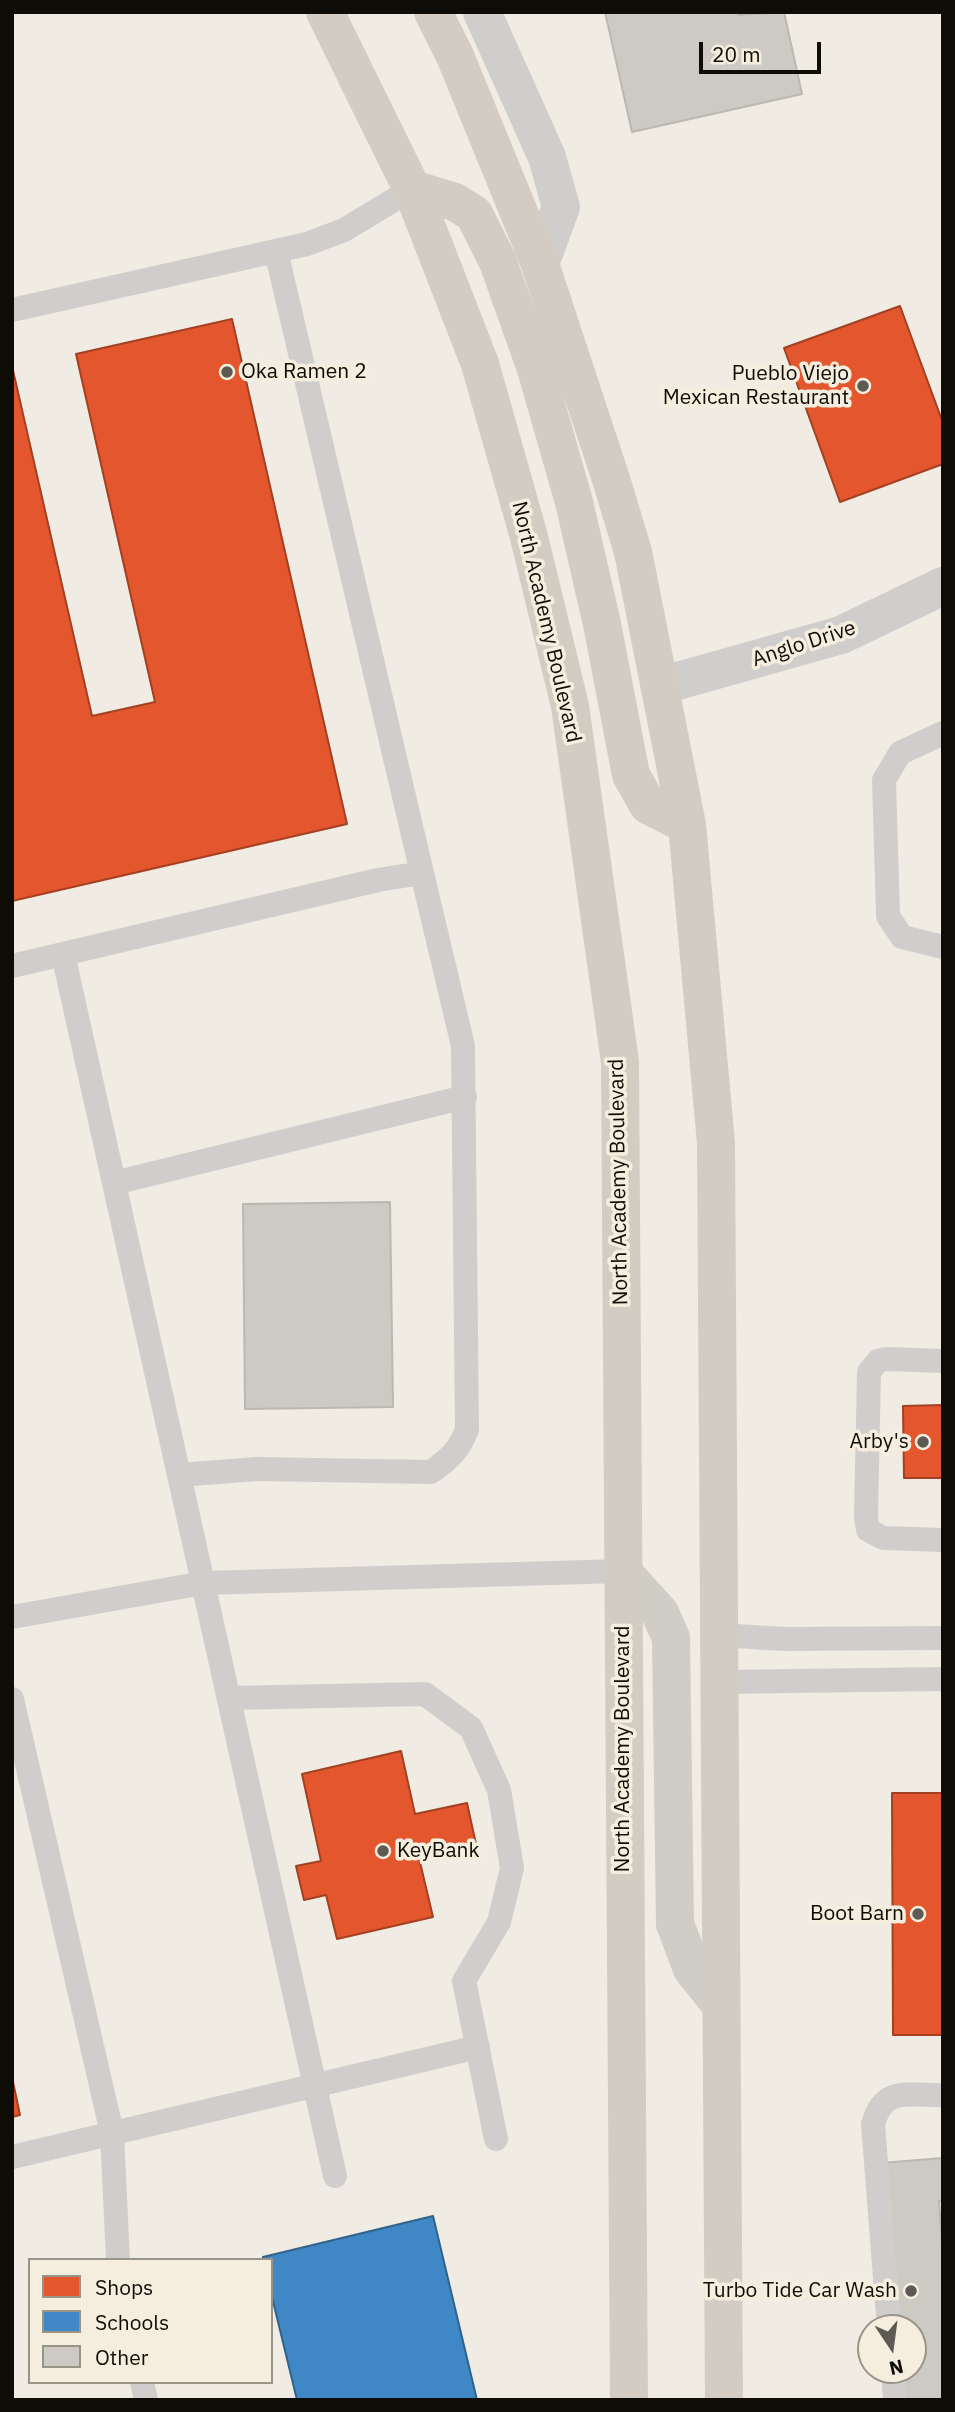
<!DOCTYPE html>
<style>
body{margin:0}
#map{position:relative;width:955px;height:2412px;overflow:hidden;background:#f0ece3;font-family:"IBM Plex Sans",sans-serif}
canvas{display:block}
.frame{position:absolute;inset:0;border:14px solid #0e0c07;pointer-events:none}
.legend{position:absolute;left:28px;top:2258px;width:245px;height:126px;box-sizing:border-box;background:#f5eede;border:2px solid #999488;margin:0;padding:9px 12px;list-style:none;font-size:21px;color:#0e0c07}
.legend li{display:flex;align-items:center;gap:14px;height:35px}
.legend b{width:35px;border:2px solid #999488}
.north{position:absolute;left:857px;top:2314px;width:70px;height:70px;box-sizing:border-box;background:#f5eede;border:2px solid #999488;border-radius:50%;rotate:167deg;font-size:19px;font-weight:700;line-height:28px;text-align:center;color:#0e0c07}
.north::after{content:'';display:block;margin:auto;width:24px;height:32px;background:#5d5a54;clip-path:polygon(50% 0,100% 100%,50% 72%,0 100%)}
.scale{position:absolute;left:699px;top:42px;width:122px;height:32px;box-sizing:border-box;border:4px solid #0e0c07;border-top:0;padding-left:9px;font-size:21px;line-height:24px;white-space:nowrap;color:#0e0c07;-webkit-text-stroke:5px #f5eede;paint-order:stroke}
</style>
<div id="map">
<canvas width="955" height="2412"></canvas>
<div class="frame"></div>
<ul class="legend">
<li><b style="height:19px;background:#e4572e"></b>Shops</li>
<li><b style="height:19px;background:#3f88c5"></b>Schools</li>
<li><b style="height:19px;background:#cdcac4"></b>Other</li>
</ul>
<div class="north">N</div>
<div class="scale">20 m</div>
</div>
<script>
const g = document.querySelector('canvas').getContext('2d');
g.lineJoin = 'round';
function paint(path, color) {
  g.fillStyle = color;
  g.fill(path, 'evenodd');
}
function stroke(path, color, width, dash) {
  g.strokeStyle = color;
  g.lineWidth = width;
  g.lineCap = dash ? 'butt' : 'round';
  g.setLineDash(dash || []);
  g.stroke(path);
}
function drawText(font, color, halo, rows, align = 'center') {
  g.font = font + ' "IBM Plex Sans",sans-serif';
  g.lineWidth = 7;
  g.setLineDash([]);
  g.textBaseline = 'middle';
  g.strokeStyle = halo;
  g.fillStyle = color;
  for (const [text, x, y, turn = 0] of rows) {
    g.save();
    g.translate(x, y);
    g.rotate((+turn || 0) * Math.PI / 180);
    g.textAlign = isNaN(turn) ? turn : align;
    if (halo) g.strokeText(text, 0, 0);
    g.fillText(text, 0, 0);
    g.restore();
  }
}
const shops = new Path2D(`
 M900 306 943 423V464L840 502 784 348Z
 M232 319 347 824 12 901V366L92 716 155 702 76 354Z
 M943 1405V1478H904L903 1406Z
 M401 1751 415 1814 467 1803 476 1844 419 1858 433 1917 337 1939 326 1895 304 1900 296 1866 321 1861 302 1774Z
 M892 1793H943V2035H893Z
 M12 2077 20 2115 12 2117Z`);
paint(shops, '#e4572e');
stroke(shops, '#a44022', 2);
const schools = new Path2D(`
 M433 2216 477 2400H297L271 2293V2260H263V2257Z`);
paint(schools, '#3f88c5');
stroke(schools, '#30638c', 2);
const building = new Path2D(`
 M605 12H738V15L784 12 802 94 632 132Z
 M390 1202 393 1407 245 1409 243 1204Z
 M943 2158V2201H939L943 2255V2400H887L885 2370H913V2328H881L869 2164Z`);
paint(building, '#cdcac4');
stroke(building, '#bbb8b1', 2);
stroke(new Path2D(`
 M12 310 307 244 344 230 412 189
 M943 733 900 753 884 780 888 916 902 937 943 947
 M63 954 335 2176
 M12 966 378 880 422 873 276 251
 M114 1183 465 1097
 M943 1361 886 1359 878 1361 869 1372 866 1517 868 1530 883 1538 943 1540
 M179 1475 257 1469 431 1472C448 1460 460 1450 467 1429L463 1046 422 873
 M12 1617 203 1583 622 1571
 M719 1635 784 1639 943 1638
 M719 1682 943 1679
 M229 1698 425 1694 471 1728 499 1790 512 1868 499 1922 464 1981 496 2139
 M12 1699 112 2133 118 2260
 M12 2157 478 2047
 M889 2328 873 2124C884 2085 908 2096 943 2095
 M893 2370 895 2400
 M142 2382 146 2400`), '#d0cecc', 24);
stroke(new Path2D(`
 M482 12 547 157 561 207 540 264
 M660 686 841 635 943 586`), '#d0cecc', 38);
stroke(new Path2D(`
 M622 1571 660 1613 671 1638 675 1924 692 1969 721 2005`), '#d0ccc6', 38);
stroke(new Path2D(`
 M325 12 412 189 480 364 529 537 570 706 620 1062 629 2400
 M433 12 455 56 540 264 611 479 633 552 687 825 716 1143 724 2400
 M412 189 455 202 474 214 498 262 536 369 574 502 602 624 631 775 648 805 687 825`), '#d3ccc3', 38);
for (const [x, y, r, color] of [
 [227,372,7,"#5d5a54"],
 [863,386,7,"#5d5a54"],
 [923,1442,7,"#5d5a54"],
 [383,1851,7,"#5d5a54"],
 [918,1914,7,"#5d5a54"],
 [911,2291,7,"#5d5a54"]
]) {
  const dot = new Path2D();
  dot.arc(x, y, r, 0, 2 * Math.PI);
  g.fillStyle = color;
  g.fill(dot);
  stroke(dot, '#f5eede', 2.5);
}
drawText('21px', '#0e0c07', '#f5eede', [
 ["Oka Ramen 2",241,372,"left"],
 ["Pueblo Viejo",849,374],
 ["Mexican Restaurant",849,398],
 ["Arby's",909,1442],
 ["KeyBank",397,1851,"left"],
 ["Boot Barn",904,1914],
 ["Turbo Tide Car Wash",897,2291]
], 'right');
drawText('21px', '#0e0c07', '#f5eede', [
 ["North Academy Boulevard",546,622,77],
 ["Anglo Drive",804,644,-18],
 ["North Academy Boulevard",619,1182,-91],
 ["North Academy Boulevard",623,1749,-90]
]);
</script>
